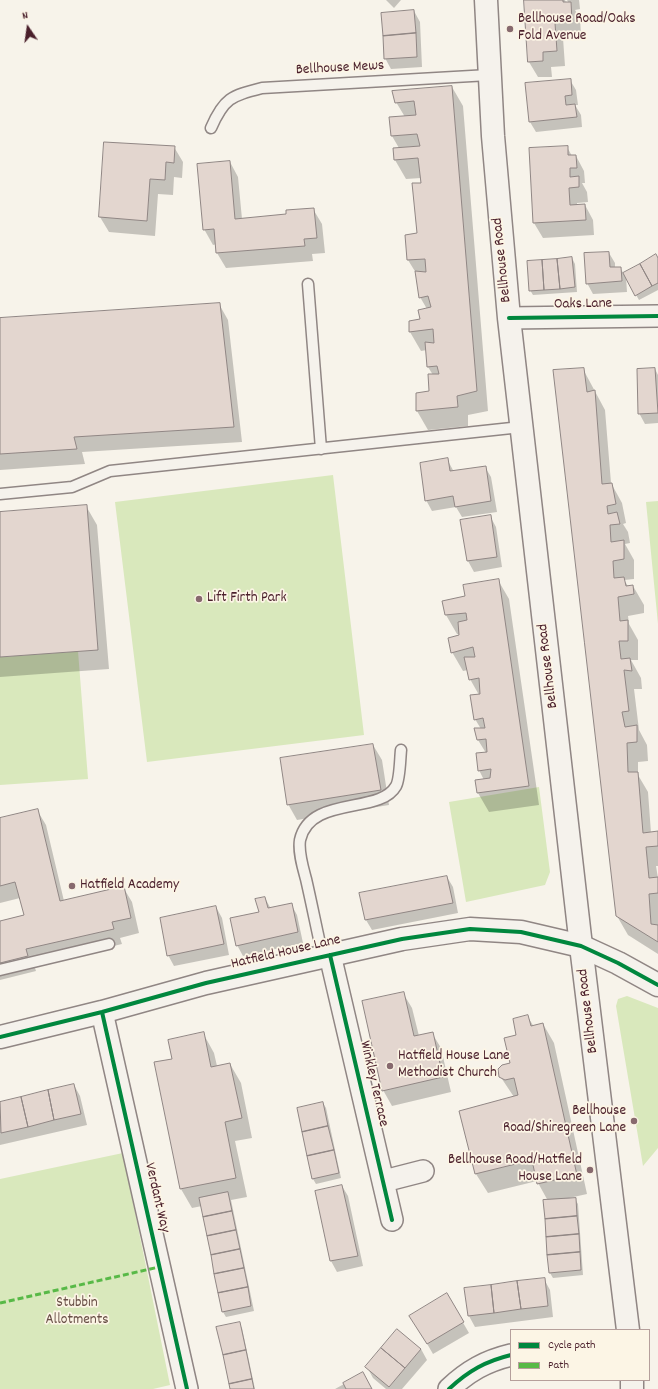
<!DOCTYPE html>
<style>
body{margin:0}
#map{position:relative;width:658px;height:1389px;overflow:hidden;background:#f7f3ea;font-family:Dekko,sans-serif}
canvas{display:block}
.legend{position:absolute;left:510px;top:1329px;width:140px;height:52px;box-sizing:border-box;background:#fcf5e5;border:1px solid #b59f9b;margin:0;padding:5px 7px;list-style:none;font-size:12px;color:#4a1f2b}
.legend li{display:flex;align-items:center;gap:8px;height:20px}
.legend b{width:20px;border:1px solid #b59f9b}
.north{position:absolute;left:8px;top:8px;width:40px;height:40px;-webkit-text-stroke:3px #fcf5e5;paint-order:stroke;rotate:347deg;font-size:11px;font-weight:700;line-height:16px;text-align:center;color:#4a1f2b}
.north::after{content:'';display:block;margin:auto;width:14px;height:18px;background:#4a1f2b;clip-path:polygon(50% 0,100% 100%,50% 72%,0 100%)}
</style>
<div id="map">
<canvas width="658" height="1389"></canvas>
<ul class="legend">
<li><b style="height:5px;background:#00873e"></b>Cycle path</li>
<li><b style="height:5px;background:#58b947"></b>Path</li>
</ul>
<div class="north">N</div>
</div>
<script>
const g = document.querySelector('canvas').getContext('2d');
g.lineJoin = 'round';
function paint(path, color) {
  g.fillStyle = color;
  g.fill(path, 'evenodd');
}
function stroke(path, color, width, dash) {
  g.strokeStyle = color;
  g.lineWidth = width;
  g.lineCap = dash ? 'butt' : 'round';
  g.setLineDash(dash || []);
  g.stroke(path);
}
function drawText(font, color, halo, rows, align = 'center') {
  g.font = font + ' Dekko,sans-serif';
  g.lineWidth = 3.5;
  g.setLineDash([]);
  g.textBaseline = 'middle';
  g.strokeStyle = halo;
  g.fillStyle = color;
  for (const [text, x, y, turn = 0] of rows) {
    g.save();
    g.translate(x, y);
    g.rotate((+turn || 0) * Math.PI / 180);
    g.textAlign = isNaN(turn) ? turn : align;
    if (halo) g.strokeText(text, 0, 0);
    g.fillText(text, 0, 0);
    g.restore();
  }
}
paint(new Path2D(`
 M333 475 364 735 147 762 115 502Z
 M658 501V624L646 502Z
 M78 651 88 779 0 785V657Z
 M539 787 550 872 545 885 466 902 449 802Z
 M627 996 658 1008V1148L643 1166 616 1006 618 999Z
 M123 1153 170 1385 153 1389H0V1179Z`), '#d9e8bc');
paint(new Path2D(`
 M386 0H401L394 8Z
 M525 0H565L566 3H569L567 0H579L580 9 575 10 580 18 581 36 563 38 565 66 551 67 552 77H538L529 62Z
 M414 11 420 22 422 67 391 69 385 58Z
 M570 80 576 90 578 105H575L581 115 582 127 536 132 530 122Z
 M452 87 463 106 488 411 468 415V426L428 430 417 411V393L430 392 433 375 428 367 427 350 421 351 410 332 421 319 427 309 420 297 416 273 408 260 418 233 421 178 406 179 395 160 399 148 392 136 390 118 405 117 396 102Z
 M174 147 183 162 182 178 174 177 173 195 158 194 155 236 109 232 100 217Z
 M567 147 572 156H576L584 171 585 183H582L587 192 588 202 577 203V205H585L593 220 594 235 543 238 534 223Z
 M230 162 238 177 242 219 287 215 313 209 322 224 325 253 312 254 313 261 226 268 217 253V244L213 245 204 229Z
 M609 253 615 263V268H620L624 274 658 260V290L639 300 626 277 627 292 593 294 587 283Z
 M572 258 575 264 577 292 533 295 530 290Z
 M219 304 228 320 242 442 82 452 85 464 0 470V319Z
 M583 369 605 410 611 483 622 503 626 523 623 524 628 532 630 543 625 544 634 560V579L624 580 628 586H633L644 605V613L628 616 629 624 638 640V660H631L641 678 642 689H634L639 730 647 745 648 761 638 762V775L648 792 651 833 658 832V866H656L658 878V954L628 935 617 916Z
 M655 369 658 375V423L645 424 639 413Z
 M447 459 454 472 485 467 491 477 497 512 462 517 456 507 432 511 426 500Z
 M86 506 97 525 109 669 0 677V513Z
 M490 516 496 527 502 567 474 572 468 561 462 521Z
 M498 580 509 599 539 805 489 812 478 793 476 781 484 780 479 770 486 753 478 740 481 729 475 719 479 695 470 679 468 670 463 671 452 652 460 634H457L446 615 466 597Z
 M373 745 382 760 389 805 297 820 288 804Z
 M37 810 46 825 64 901 123 887 132 902 139 933 120 938 122 944 34 965 36 971 0 980V922L25 915 20 898 0 903V819Z
 M447 877 453 887 458 913 372 930 366 920 361 894Z
 M265 898 271 909 291 904 297 915 303 943 243 956 237 945 260 913Z
 M216 907 222 918 229 955 174 966 168 955Z
 M403 993 412 1008 419 1036 432 1033 441 1048 451 1092 392 1106 383 1090Z
 M528 1017 534 1027 543 1024 554 1043 587 1194 569 1198 575 1199 578 1204 583 1275 553 1278 550 1273 548 1201 537 1181 488 1193 476 1174 460 1112 514 1097 500 1076 511 1064 517 1036Z
 M203 1033 214 1053 217 1066 230 1064 241 1083 252 1138 235 1141 247 1197 231 1200 254 1311 226 1317 223 1312 202 1206 192 1208 181 1189 173 1059Z
 M74 1085 80 1096 87 1125 0 1145V1103Z
 M323 1103 326 1108 341 1178 316 1184 313 1179Z
 M342 1186 348 1196 363 1266 337 1272 331 1261 316 1191Z
 M544 1279 550 1290 553 1317 475 1327 469 1316 465 1289Z
 M447 1295 469 1333 433 1354 411 1316Z
 M239 1323 242 1328 255 1389H231Z
 M421 1349 427 1360 402 1389H386L373 1378 367 1367Z
 M362 1374 371 1389H335Z`), '#0003');
const building = new Path2D(`
 M524 0H563V2H571L572 21 555 23 557 51 543 52V61L528 62Z
 M414 10 416 33 383 36 381 13Z
 M416 33 417 57 384 59 383 36Z
 M571 79 572 95 565 96 566 105 575 104 577 117 529 122 525 83Z
 M452 86 477 391 457 396 458 407 416 411V393L429 391 428 374H439L437 366 427 367 425 342 434 343 433 329 409 332V321L420 319 418 310 431 307 428 296 419 298 415 271 426 272 425 259 407 260 405 235 417 233 412 183H421L418 158 394 160 393 148 420 146 417 134 391 136 389 117 416 115 414 101 395 103 392 91Z
 M104 142 175 146 174 163 166 162 165 180 150 179 147 221 99 217Z
 M568 146V155H576L577 168H570V177L579 176V187L569 188 570 205 585 204 586 220 533 223 529 148Z
 M230 161 235 219 286 214V210L314 208 317 238 304 239 305 246 216 253 214 229 203 230 197 164Z
 M609 252 610 267H621L622 281 586 284 584 253Z
 M656 254 658 258V283L652 286 640 264Z
 M572 257 575 287 560 289 557 259Z
 M557 259 560 289 544 290 542 260Z
 M542 260 544 290 529 291 527 261Z
 M640 264 652 286 635 296 623 273Z
 M220 303 234 427 74 437 77 449 0 454V318Z
 M584 368 587 392 595 390 602 484 612 483 616 504 607 506 608 514 617 512 620 524 610 525 611 542 624 540V559L613 561 614 578 624 577 626 586 633 585 634 594 618 597 620 621 628 620V641H619L621 659 630 658 632 671 624 670 629 711 622 712 625 727 637 725V742L627 743 628 772H638L643 833 658 831V846L646 847 649 878 658 877V893L649 894 651 924 658 925V942L616 916 553 370Z
 M655 368 658 413 638 414 637 369Z
 M448 458 450 471 486 466 491 501 455 507 453 496 425 501 420 463Z
 M87 505 98 650 0 657V512Z
 M491 515 497 557 467 561 460 520Z
 M499 579 529 786 477 793 475 780 490 778 491 769 478 771 476 753 487 752 486 739 477 740 474 728H485L483 718 474 720 470 695 480 694 479 678 469 680 464 657H475L473 647 451 653 448 638 459 635 458 622 467 620 466 613 445 615 442 601 465 596 463 585Z
 M373 744 381 790 287 805 280 758Z
 M38 809 60 901 124 886 131 918 112 922 114 929 26 949 28 956 0 963V921L24 915 15 882 0 886V818Z
 M447 876 453 903 365 920 359 893Z
 M265 897 268 908 292 903 298 932 236 946 230 918 259 912 255 899Z
 M216 906 224 944 167 956 160 918Z
 M404 992 414 1036 433 1032 443 1077 382 1091 362 1001Z
 M528 1015 531 1026 543 1023 577 1175 537 1184 532 1160 475 1174 459 1111 518 1095 514 1078 505 1080 499 1077 498 1069 502 1065 510 1063 504 1038 516 1035 513 1019Z
 M204 1032 211 1067 230 1063 242 1118 225 1122 236 1178 180 1189 154 1062 172 1059 168 1040Z
 M74 1084 81 1114 54 1120 48 1090Z
 M48 1090 54 1120 28 1127 21 1097Z
 M21 1097 28 1127 1 1133 0 1102Z
 M323 1102 328 1126 302 1132 297 1108Z
 M328 1126 334 1150 307 1156 302 1132Z
 M334 1150 339 1173 312 1179 307 1156Z
 M342 1185 358 1256 330 1261 315 1191Z
 M228 1192 232 1211 203 1217 199 1198Z
 M576 1198 577 1216 545 1219 543 1200Z
 M232 1211 236 1230 207 1236 203 1217Z
 M577 1216 579 1234 546 1237 545 1219Z
 M236 1230 240 1249 211 1255 207 1236Z
 M579 1234 580 1252 547 1255 546 1237Z
 M240 1249 244 1268 214 1274 211 1255Z
 M580 1252 581 1270 549 1273 547 1255Z
 M244 1268 248 1287 218 1293 214 1274Z
 M545 1278 548 1306 521 1309 517 1281Z
 M517 1281 521 1309 494 1313 491 1285Z
 M491 1285 494 1313 468 1316 464 1288Z
 M248 1287 251 1306 222 1312 218 1293Z
 M447 1293 464 1322 427 1344 409 1316Z
 M240 1322 246 1350 223 1355 216 1327Z
 M397 1329 421 1349 405 1368 381 1348Z
 M381 1348 405 1368 389 1387 365 1367Z
 M246 1350 252 1379 229 1384 223 1355Z
 M363 1372 372 1389H346L343 1383Z
 M252 1379 254 1389H230L229 1384Z`);
paint(building, '#e3d6cf');
stroke(building, '#908684', 1);
const service = new Path2D(`
 M211 128C224 98 231 96 262 88L489 75
 M308 284 321 449
 M0 494 72 487 110 471 521 427
 M323 957C317 931 312 905 306 879 303 868 298 852 300 840 310 795 380 815 396 786 400 779 400 759 401 750
 M0 970 109 944`);
const minor = new Path2D(`
 M509 318 658 316
 M330 955 392 1220
 M102 1012 187 1389
 M384 1181 423 1171
 M449 1389C468 1371 486 1361 511 1355`);
const tertiary = new Path2D(`
 M0 1037 102 1012 206 983 402 939 470 929 521 932 581 946 618 963 658 985`);
const secondary = new Path2D(`
 M486 0 493 136 509 318 581 946 628 1330
 M632 1380V1389`);
stroke(service, '#908684', 13);
stroke(minor, '#908684', 24);
stroke(tertiary, '#908684', 25);
stroke(secondary, '#908684', 25);
stroke(service, '#f5f2ec', 10);
stroke(minor, '#f5f2ec', 21);
stroke(tertiary, '#f5f2ec', 22);
stroke(secondary, '#f5f2ec', 22);
stroke(new Path2D(`
 M0 1303 159 1267`), '#58b947', 3, [6, 3]);
stroke(new Path2D(`
 M509 318 658 316
 M330 955 392 1220
 M102 1012 187 1389
 M0 1037 102 1012 206 983 402 939 470 929 521 932 581 946 618 963 658 985
 M449 1389C468 1371 486 1361 511 1355`), '#00873e', 4);
for (const [x, y, r, color] of [
 [510,29,4,"#87696e"],
 [199,599,4,"#87696e"],
 [72,886,4,"#87696e"],
 [390,1066,4,"#87696e"],
 [634,1121,4,"#87696e"],
 [590,1170,4,"#87696e"]
]) {
  const dot = new Path2D();
  dot.arc(x, y, r, 0, 2 * Math.PI);
  g.fillStyle = color;
  g.fill(dot);
  stroke(dot, '#fcf5e5', 1.5);
}
drawText('15px', '#4a1f2b', '#fcf5e5', [
 ["Bellhouse Road/Oaks",518,20],
 ["Fold Avenue",518,37],
 ["Lift Firth Park",207,599],
 ["Hatfield Academy",80,886],
 ["Hatfield House Lane",398,1057],
 ["Methodist Church",398,1074],
 ["Bellhouse",626,1112,"right"],
 ["Road/Shiregreen Lane",626,1129,"right"],
 ["Bellhouse Road/Hatfield",582,1161,"right"],
 ["House Lane",582,1178,"right"]
], 'left');
drawText('15px', '#4a1f2b', '#fcf5e5', [
 ["Bellhouse Mews",340,69,-3],
 ["Bellhouse Road",503,260,-96],
 ["Oaks Lane",583,305,-1],
 ["Bellhouse Road",549,666,-97],
 ["Hatfield House Lane",286,953,-13],
 ["Bellhouse Road",589,1011,-97],
 ["Winkley Terrace",373,1084,77],
 ["Verdant Way",156,1198,77]
]);
drawText('15px', '#684f46', '#fcf5e5', [
 ["Stubbin",77,1304],
 ["Allotments",77,1321]
]);
</script>
